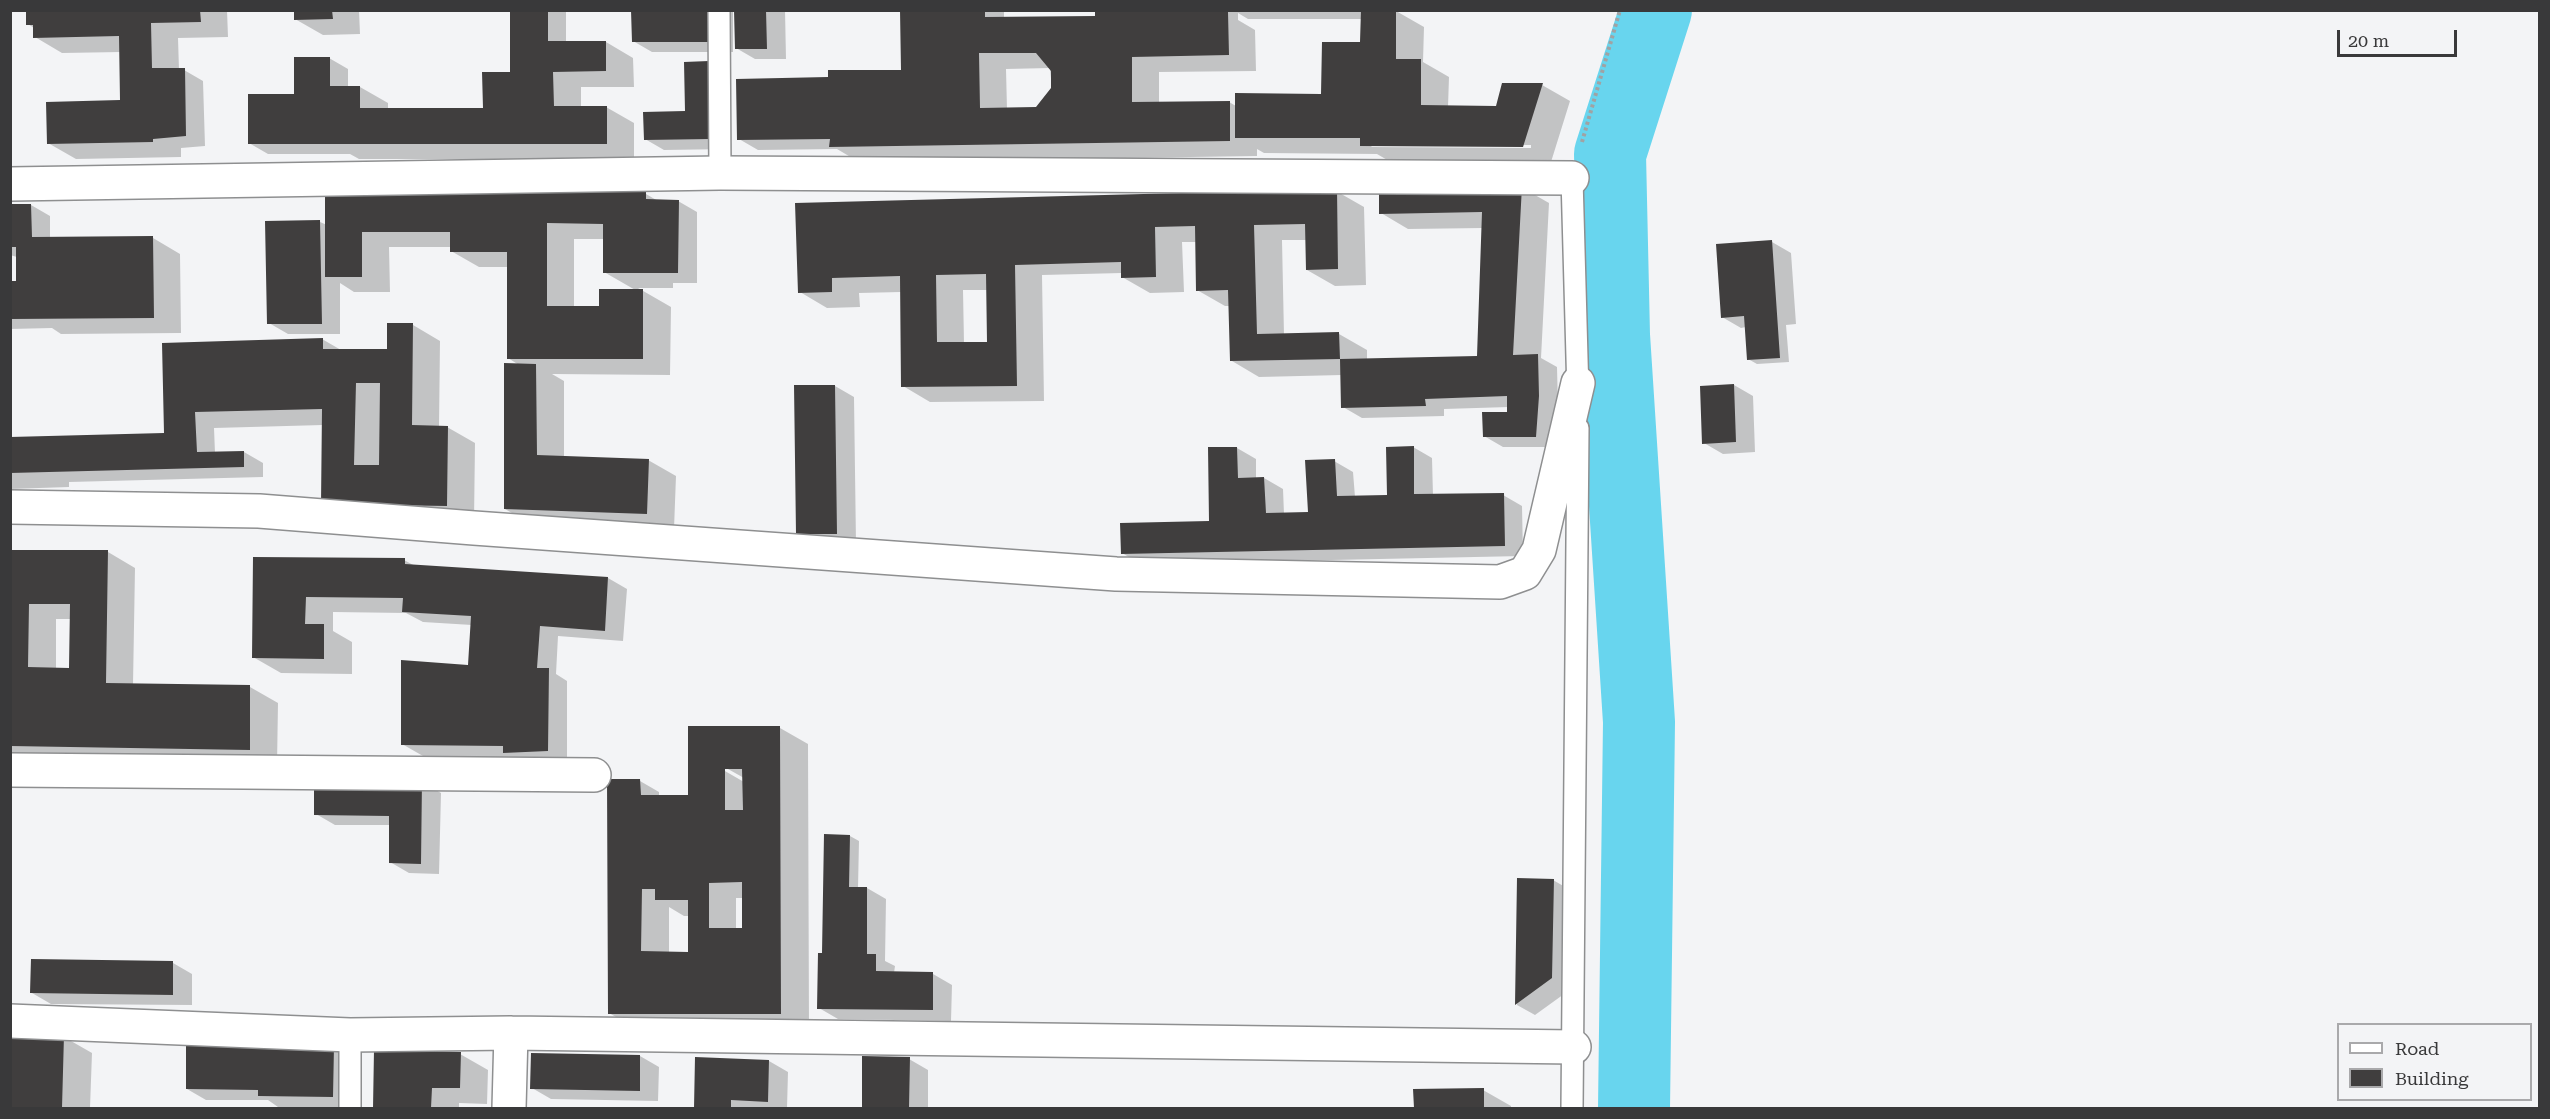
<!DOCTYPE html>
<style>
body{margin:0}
#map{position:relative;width:2550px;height:1119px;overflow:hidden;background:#f3f4f6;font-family:"Roboto Serif",serif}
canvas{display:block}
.frame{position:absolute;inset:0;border:12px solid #39393a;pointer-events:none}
.legend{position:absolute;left:2337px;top:1023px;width:195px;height:78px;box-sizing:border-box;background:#f3f4f6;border:2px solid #a9a9ab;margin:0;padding:8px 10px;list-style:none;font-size:18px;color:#39393a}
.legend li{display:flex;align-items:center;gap:12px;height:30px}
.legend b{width:30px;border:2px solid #a9a9ab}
.scale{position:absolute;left:2337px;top:30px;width:120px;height:27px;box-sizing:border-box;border:3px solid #39393a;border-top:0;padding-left:8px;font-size:18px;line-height:21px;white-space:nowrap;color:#39393a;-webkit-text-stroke:4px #f3f4f6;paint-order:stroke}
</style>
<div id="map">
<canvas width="2550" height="1119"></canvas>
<div class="frame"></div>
<ul class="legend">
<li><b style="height:8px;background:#fff"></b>Road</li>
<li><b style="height:16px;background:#403e3e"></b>Building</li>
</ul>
<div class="scale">20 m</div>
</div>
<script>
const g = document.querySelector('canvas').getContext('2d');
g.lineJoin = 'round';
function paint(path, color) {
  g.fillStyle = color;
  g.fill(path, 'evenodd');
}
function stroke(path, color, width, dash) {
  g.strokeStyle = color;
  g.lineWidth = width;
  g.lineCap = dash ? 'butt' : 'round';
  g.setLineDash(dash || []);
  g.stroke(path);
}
paint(new Path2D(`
 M27 10H227L228 37 178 38 179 70H184L203 81 205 146 181 148V157L76 159 48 143 122 102 121 52 62 53 35 37 34 28 28 24Z
 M295 10H359L360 34 323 35 295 19Z
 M512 10H566V42H606L633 58 634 87H581V107H606L634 123V159H359L350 154H268L249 143 329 58 348 69V87H360L388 103V109H484L512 73Z
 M633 10H733V52H652L633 41Z
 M736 10H785L786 59H755L736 48Z
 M901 10H1004V18L1096 17V10L1396 11 1424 27 1423 62 1449 77 1448 107H1497L1542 85 1570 101 1551 162 1389 161 1377 154 1264 153 1257 149V156L859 162 837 149 758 150 739 139 830 79 903 71ZM1238 13 1248 19H1362V43L1323 95 1236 106 1229 102 1159 103V72L1256 71 1255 30 1238 20ZM1050 68 1052 89 1037 109H1007L1006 69ZM1369 144 1531 145V148L1372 147Z
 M686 113 729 149 664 150 645 139Z
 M1521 187 1549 203 1541 358 1557 367 1558 408 1555 447H1503L1484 436 1509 414V407L1444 409V416L1362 418 1343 407 1342 375 1259 377 1232 361 1230 306H1225L1197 290 1196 242H1182L1184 292 1150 293 1122 277V273L1042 275 1044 401 930 402 903 386 901 292 859 293 860 307 827 308 800 292 797 204 1336 191 1364 207 1366 285 1335 286 1307 270 1306 240H1282L1284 335 1339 334 1367 350V360L1482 357 1483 228 1408 229 1381 213ZM963 290H988L989 343H964Z
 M646 194 658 201H678L697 212V283H673V288H638L671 307 670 375 552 374 564 381V457L648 460 676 476 674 529 533 525 505 509 519 365 508 358V267H479L451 251V247H389L390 292H354L340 283V334H288L269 323 320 222 327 225ZM574 239H604V272L637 291 600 307H574Z
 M10 205H31L50 216V238H153L180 254 181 333 61 334 52 328 10 329V283H18L17 257 10 255Z
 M1772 242 1791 253 1796 324 1786 325 1789 362 1757 364 1748 359 1746 327 1741 328 1722 317Z
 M413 325 440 341 439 427H447L475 443 474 521 350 519 323 425 214 428 215 453 244 452 263 463V477L69 482V487L10 489V439L166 434 164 344 322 339 341 350 389 351Z
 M1734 385 1753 396 1755 452 1723 454 1704 443Z
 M835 386 854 397 856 544H817L798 534Z
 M1413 447 1432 458 1433 496 1503 495 1522 506 1523 556 1141 564 1122 553 1211 523 1237 448 1256 459V479L1264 478 1283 489 1284 514 1309 513 1334 461 1353 472 1355 497H1388Z
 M10 552H108L135 568 133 685 250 687 278 703 277 765 10 756ZM56 619H71L70 669H56Z
 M255 558 404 560 415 566 608 578 627 589 623 641 558 636 556 674 567 681V761L430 760 402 744 475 667 472 625 423 622 406 613 333 612V631L352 642V674L281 673 253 657Z
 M689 728H780L808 744 809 1029H637L609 1013 640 781 659 792V797H689ZM719 764 744 778V782L718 767ZM736 898H743V929H736ZM669 907 684 916H690V953H669Z
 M422 782 441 793 439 874 409 873 390 862V825H335L316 814Z
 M850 836 859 841 858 888H867L886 899 885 961 895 966 894 973 933 974 952 985 951 1021 838 1019 819 1008 824 954Z
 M1518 879 1553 880 1572 891 1571 989 1535 1015 1517 1005Z
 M173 963 192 974V1005L51 1004 32 993Z
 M10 1035 64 1037 92 1053 90 1108H10Z
 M333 1047 352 1058V1107H278L268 1100H206L187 1089Z
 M376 1051 460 1054 488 1070 487 1104 459 1103V1108H375Z
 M533 1054 640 1056 659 1067 658 1101 551 1099 532 1088Z
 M864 1058 909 1059 928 1070V1108H863Z
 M697 1059 769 1061 788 1072 787 1108H695Z
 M1415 1090H1483L1511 1106V1108H1415Z`), '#0003');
stroke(new Path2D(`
 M1634 1108 1639 722 1614 335 1610 154 1656 10`), '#68d5ee', 72);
paint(new Path2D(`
 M26 10H200L201 22 151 23 152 68H185L186 136 153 139V142L47 144 46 102 120 100 119 36 33 38V25H26Z
 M294 10H332L333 19 294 20Z
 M510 10H548V41H606V71L553 72 554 106H607V144H248V94H294V57H330V86H360V108H483L482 72H510Z
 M631 10H714V42H632Z
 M734 10H766L767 49H735Z
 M900 10H985V17L1095 16V10L1228 12 1229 55 1132 57V102L1230 101V141L829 147 830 139 737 140 736 79 828 77V70H901ZM979 53H1036L1051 71V88L1036 107 980 108Z
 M1361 10H1396V59H1421V105L1496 106 1502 83H1543L1523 147 1360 146V138H1235V93L1321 94 1322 42H1360Z
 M709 61 710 139 644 140 643 112 685 111 684 62Z
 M1522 186 1513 355 1538 354 1539 396 1536 437H1483L1482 412H1507V396L1425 399 1426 406 1341 408 1340 359 1230 361 1228 290 1196 291 1195 226 1155 227 1156 277 1121 278V262L1015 265 1017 386 901 387 900 276 832 278V292L798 293 795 203 1337 189 1338 269 1306 270 1305 224 1254 225 1257 334 1339 332 1340 359 1477 356 1482 212 1379 214V188ZM986 274 987 342H937L936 275Z
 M325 192H646V199L679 200 678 273H603V224L547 223V306H599V289H643V359H507V252H450V232H362V277H325Z
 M10 204H31L32 237 153 236 154 318 10 319V281H16V247H10Z
 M320 220 322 324H267L265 221Z
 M1772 240 1780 358 1747 360 1744 316 1721 318 1716 244Z
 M387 323H413L412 425 448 426 447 506 321 504 322 409 195 412 197 452 244 451V467L10 473V437L164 433 162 343 323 338V349H387ZM356 383H380L379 465H354Z
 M504 363 536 364 537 455 649 459 647 514 504 509Z
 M1734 384 1736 442 1702 444 1700 386Z
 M794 385H835L837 534H796Z
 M1414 446V494L1504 493 1505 546 1121 554 1120 523 1209 521 1208 447H1237L1238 478 1264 477 1266 513 1308 512 1305 460 1335 459 1337 496 1387 495 1386 447Z
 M10 550H108L106 683 250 685V750L10 746ZM29 604H70L69 668 28 667Z
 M253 557 405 558V564L608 577 605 631 540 626 537 668H549L548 751 503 753V746L401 745V660L468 665 471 616 402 612 403 598 306 597 305 624H324V659L252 658Z
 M688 726H780L781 1014H608L607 779H640L641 795H688ZM725 769H742L743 810H725ZM742 882V928H709V883ZM642 889H655V900H688V952L641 951Z
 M314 779 422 780 421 864 389 863V816L314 815Z
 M824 834 850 835 849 887H867V954H876V971L933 972V1010L817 1009 818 953H822Z
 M1517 878 1554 879 1552 978 1515 1005Z
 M31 959 173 961V995L30 993Z
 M10 1034 64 1035 62 1108H10Z
 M186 1044 334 1046 333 1097 258 1096V1090L186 1089Z
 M374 1050 461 1052 460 1088H432L431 1108H373Z
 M531 1053 640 1055V1091L530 1089Z
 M862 1056 910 1057 909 1108H862Z
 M695 1057 769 1060 768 1102 731 1100V1108H694Z
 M1484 1088V1108H1414L1413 1089Z`), '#403e3e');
const service = new Path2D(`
 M719 10 720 173
 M1572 178 1578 394
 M350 1035V1108
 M1572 1108 1578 428`);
const minor = new Path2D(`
 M10 184 720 173 1572 178
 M10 507 259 511 474 528 1116 574 1500 582 1525 573 1539 550 1578 383
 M10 770 594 775
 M10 1021 350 1035 511 1033 1574 1047
 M509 1108 511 1033`);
stroke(service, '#8e8f90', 24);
stroke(minor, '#8e8f90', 36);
stroke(new Path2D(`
 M1582 142 1620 10`), '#a1a2a3', 4, [3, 3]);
stroke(service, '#fff', 21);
stroke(minor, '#fff', 33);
</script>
